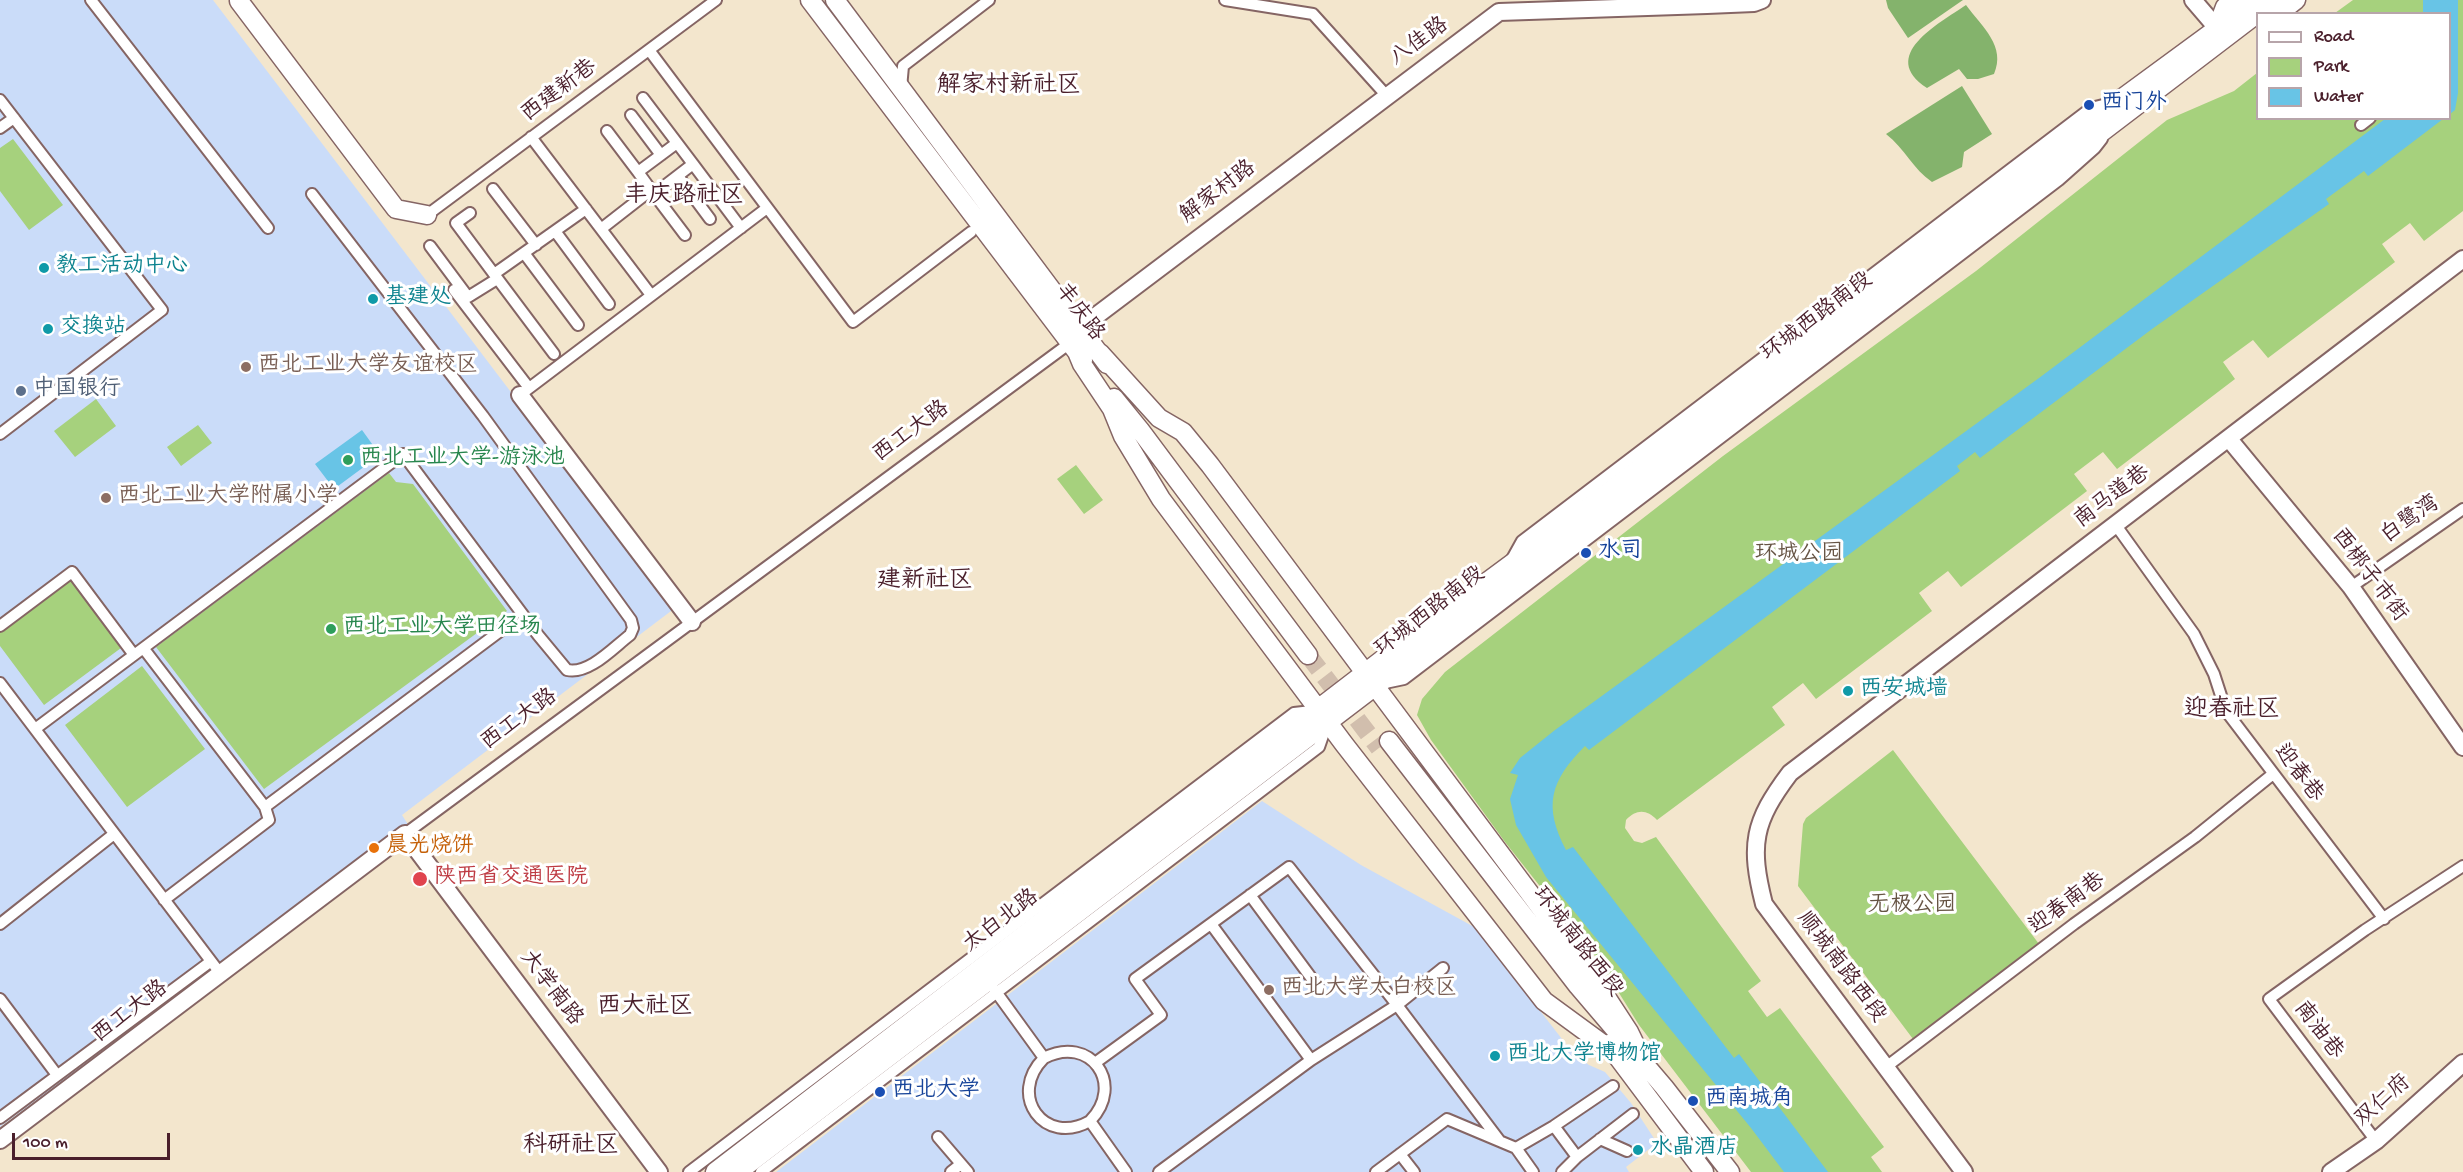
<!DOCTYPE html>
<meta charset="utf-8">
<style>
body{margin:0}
#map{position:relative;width:2463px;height:1172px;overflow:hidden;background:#f3e6cd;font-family:"Gochi Hand",sans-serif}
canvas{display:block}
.legend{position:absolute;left:2256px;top:12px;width:195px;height:108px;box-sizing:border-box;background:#fff;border:2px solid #b7a5aa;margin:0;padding:8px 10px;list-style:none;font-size:18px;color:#4a1f2b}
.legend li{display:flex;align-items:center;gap:12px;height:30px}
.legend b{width:30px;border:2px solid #b7a5aa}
.scale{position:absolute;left:12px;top:1133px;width:158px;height:27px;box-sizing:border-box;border:3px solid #4a1f2b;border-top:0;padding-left:8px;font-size:18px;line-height:21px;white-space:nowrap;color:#4a1f2b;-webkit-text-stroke:4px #fff;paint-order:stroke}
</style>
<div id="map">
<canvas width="2463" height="1172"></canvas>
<ul class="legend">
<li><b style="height:8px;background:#fff"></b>Road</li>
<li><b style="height:16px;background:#a6d17d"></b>Park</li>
<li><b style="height:16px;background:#68c4e6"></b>Water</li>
</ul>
<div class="scale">100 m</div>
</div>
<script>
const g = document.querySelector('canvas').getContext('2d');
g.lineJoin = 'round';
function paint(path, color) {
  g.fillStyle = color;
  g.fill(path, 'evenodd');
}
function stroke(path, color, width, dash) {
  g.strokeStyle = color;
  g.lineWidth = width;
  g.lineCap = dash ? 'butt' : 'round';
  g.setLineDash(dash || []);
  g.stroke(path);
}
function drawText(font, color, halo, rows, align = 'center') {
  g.font = font + ' "Gochi Hand","LXGW WenKai TC",sans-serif';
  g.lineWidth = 6;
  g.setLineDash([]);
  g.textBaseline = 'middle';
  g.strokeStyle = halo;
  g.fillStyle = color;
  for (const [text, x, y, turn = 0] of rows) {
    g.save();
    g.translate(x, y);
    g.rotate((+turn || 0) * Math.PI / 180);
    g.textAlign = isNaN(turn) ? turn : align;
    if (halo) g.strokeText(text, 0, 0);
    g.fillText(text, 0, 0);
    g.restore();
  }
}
paint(new Path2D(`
 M0 0H213L675 608 402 815 409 826 0 1127Z
 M1262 801 1361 865 1476 928 1572 1052 1589 1065 1605 1072 1631 1103 1657 1143 1626 1167 1629 1172H776Z`), '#cadcf9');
paint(new Path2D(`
 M2353 0H2463V211L2424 241 2410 223 2382 244 2395 262 2268 358 2253 340 2223 362 2235 379 2117 469 2103 452 2074 474 2087 491 1961 587 1948 571 1919 593 1932 611 1816 699 1803 683 1772 707 1785 725 1657 820C1647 809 1636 809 1626 820L1625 828 1634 841 1642 843 1656 837 1761 981 1748 991 1767 1017 1780 1008 1884 1147 1871 1157 1882 1172H1751L1639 1025 1599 961 1505 842 1431 740 1417 715 1422 699 1445 672 1723 456 1976 271 2167 120 2234 91 2257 73 2258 118H2450V14L2335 13Z
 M13 139 63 205 29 230 0 191V148Z
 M96 399 116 426 75 457 54 431Z
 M198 425 212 443 181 466 167 447Z
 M1076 465 1103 500 1084 514 1057 479Z
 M389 473 396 482 413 484 507 611 264 789 156 647Z
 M70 579 121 648 44 705 0 646V631Z
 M142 666 205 749 127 807 65 725Z
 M1893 750 2039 944 1913 1039 1798 886 1803 824 1806 818Z`), '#a6d17d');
paint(new Path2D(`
 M1886 0H1963L1908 38 1888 8Z
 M1966 5C1983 28 2006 46 1994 74L1978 79H1967L1959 69 1927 88C1878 56 1938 24 1966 5Z
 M1962 86 1992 134 1964 152 1962 167 1932 182C1913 169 1905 149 1886 134Z`), '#84b36c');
paint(new Path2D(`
 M2423 0H2458V93L2455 110 2450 114V14L2423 13Z
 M2385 119H2443L2368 176 2364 171 2326 199 2329 204 2152 329 1980 458 1975 452 1957 466 1960 471 1589 750 1585 746C1550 781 1543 806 1566 850L1573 847 1734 1058 1739 1054 1828 1172H1784L1751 1128 1546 877 1516 825 1510 799 1518 775 1510 773 1520 758 1555 730 2039 378Z
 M362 430 380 455 334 489 315 464Z`), '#68c4e6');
stroke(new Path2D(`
 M1308 655 1379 748`), '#d1bead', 18, [18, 9]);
const street = new Path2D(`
 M91 0 268 228
 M1225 0 1313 14 1386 95
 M649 50 853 322 971 232
 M901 88 903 66 989 0
 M643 98 693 164 654 194 638 172 677 143
 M0 100 162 310 0 434
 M631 115 661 155
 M2361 125 2370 118
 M0 128 14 118
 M607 131 638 172
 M531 137 601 229
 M693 164 741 228
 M678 176 710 219
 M493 189 536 245
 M651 190 601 229 651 295
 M654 194 685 235
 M470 213 456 223 494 274
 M427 215 716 0
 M555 231 609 304
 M430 246 468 297 497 279
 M524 253 578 325
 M454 290 529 388
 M554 354 494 274 586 209
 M520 395 767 208
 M2115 524 2194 634 2214 674 2226 711 2384 919
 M1512 559 1522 541 2091 108 2107 104
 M2351 587 2463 509
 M0 626 72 572 134 655
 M144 649 265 807
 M0 683 220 973
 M1385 683 1404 679 2059 180 2095 148 2102 139
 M35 729 403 454 538 635 567 670C589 675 614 647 630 635L633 628 631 620 483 416 312 194
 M405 834 1070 343
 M1250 895 1318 987
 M164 900 269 820 265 807 507 626
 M0 924 114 834
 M1211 924 1311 1060
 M994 989 1044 1058C1090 1034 1126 1084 1090 1121L1126 1172
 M0 999 57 1075
 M1044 1058C1007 1095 1044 1147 1090 1121
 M1095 1063 1161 1015 1135 979 1289 867 1397 1005 1443 968
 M1886 1067 2074 924 2195 837 2273 774
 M0 1118 210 962
 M1554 1126 1577 1157 1562 1172
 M938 1137 968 1172
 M1600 1139 1627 1151
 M2376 1141 2269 999 2365 930 2463 866
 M1400 1154 1414 1172
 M1577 1157 1633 1114
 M689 1172 1294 713 1312 711
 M761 1172 1319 747 1327 724
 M951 1172 961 1164
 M1159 1172 1311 1060 1397 1005 1499 1140
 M1376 1172 1447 1119 1516 1148
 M1533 1172 1516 1148 1554 1126 1613 1086`);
const secondary = new Path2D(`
 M2193 0 2217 28
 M1080 328 1499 12 1707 5 1754 3 1762 0
 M520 395 692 622
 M2229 439 2351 587 2463 747
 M0 1140 405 834 659 1172
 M1964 1172 1764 904C1749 845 1753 822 1790 773L2463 259
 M2331 1172 2376 1141 2463 1063`);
const primary = new Path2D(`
 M810 0 1083 360
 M835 0 1107 364
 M239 1 396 209 427 215
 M2278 14 2296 0
 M2217 28 2225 7 2234 0
 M1077 352 1082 364 1112 409 1123 436 1161 499 1344 744 1544 1001 1615 1053
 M1100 353 1159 418 1183 432 1210 465 1599 986 1629 1032 1645 1065
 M1114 398 1140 430 1308 655
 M1389 741 1578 986 1664 1087 1730 1172
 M1608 1044 1704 1172
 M715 1172 1387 656 1599 499 2098 116 2256 0
 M738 1172 2275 0`);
stroke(street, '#856564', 14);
stroke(secondary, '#856564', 20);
stroke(primary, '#856564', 21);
stroke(street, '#fff', 10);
stroke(secondary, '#fff', 16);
stroke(primary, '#fff', 18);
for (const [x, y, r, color] of [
 [2089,105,6,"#1a4fb4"],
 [44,268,6,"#0f9aa8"],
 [373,299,6,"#0f9aa8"],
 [48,329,6,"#0f9aa8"],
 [246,367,6,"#8d6e63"],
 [21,391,6,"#5c6f8a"],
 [348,460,6,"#2e9e5b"],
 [106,498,6,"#8d6e63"],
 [1586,553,6,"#1a4fb4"],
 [331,629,6,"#2e9e5b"],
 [1848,691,6,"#0f9aa8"],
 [374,848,6,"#e8710a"],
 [420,879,8,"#e0444e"],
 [1269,990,6,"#8d6e63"],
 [1495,1056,6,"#0f9aa8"],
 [880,1092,6,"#1a4fb4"],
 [1693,1101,6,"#1a4fb4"],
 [1638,1150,6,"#0f9aa8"]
]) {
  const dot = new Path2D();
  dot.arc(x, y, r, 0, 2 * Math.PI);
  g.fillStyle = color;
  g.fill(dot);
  stroke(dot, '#fff', 2);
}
drawText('22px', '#4a1f2b', '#fff', [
 ["八佳路",1420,43,-36],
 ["西建新巷",560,92,-37],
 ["解家村路",1219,193,-37],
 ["丰庆路",1078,313,53],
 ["环城西路南段",1818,318,-37],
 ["西工大路",912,433,-36],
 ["南马道巷",2113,498,-37],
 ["白鹭湾",2411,521,-35],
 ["西梆子市街",2368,576,53],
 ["环城西路南段",1431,613,-38],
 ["西工大路",520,721,-36],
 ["迎春巷",2297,774,53],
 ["迎春南巷",2068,905,-36],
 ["太白北路",1002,922,-37],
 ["环城南路西段",1576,943,52],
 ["顺城南路西段",1840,968,53],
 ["大学南路",550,989,53],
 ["西工大路",131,1013,-37],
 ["南油巷",2317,1031,53],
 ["双仁府",2384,1102,-41]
]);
drawText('22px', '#164399', '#fff', [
 ["西门外",2101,105],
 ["水司",1598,553],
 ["西北大学",892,1092],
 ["西南城角",1705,1101]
], 'left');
drawText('22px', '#0d838f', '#fff', [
 ["教工活动中心",56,268],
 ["基建处",385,299],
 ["交换站",60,329],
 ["西安城墙",1860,691],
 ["西北大学博物馆",1507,1056],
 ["水晶酒店",1650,1150]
], 'left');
drawText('22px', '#785e54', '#fff', [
 ["西北工业大学友谊校区",258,367],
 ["西北工业大学附属小学",118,498],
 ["西北大学太白校区",1281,990]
], 'left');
drawText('22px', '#4e5e75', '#fff', [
 ["中国银行",33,391]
], 'left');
drawText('22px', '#27864d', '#fff', [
 ["西北工业大学-游泳池",360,460],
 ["西北工业大学田径场",343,629]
], 'left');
drawText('22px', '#665444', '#fff', [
 ["环城公园",1799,556],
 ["无极公园",1912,907]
]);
drawText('22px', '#c56008', '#fff', [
 ["晨光烧饼",386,848]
], 'left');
drawText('22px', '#be3a42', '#fff', [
 ["陕西省交通医院",434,879]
], 'left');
drawText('24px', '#4a1f2b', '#fff', [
 ["解家村新社区",1009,87],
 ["丰庆路社区",684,197],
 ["建新社区",925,582],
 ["迎春社区",2232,711],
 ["西大社区",645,1008],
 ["科研社区",571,1147]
]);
</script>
